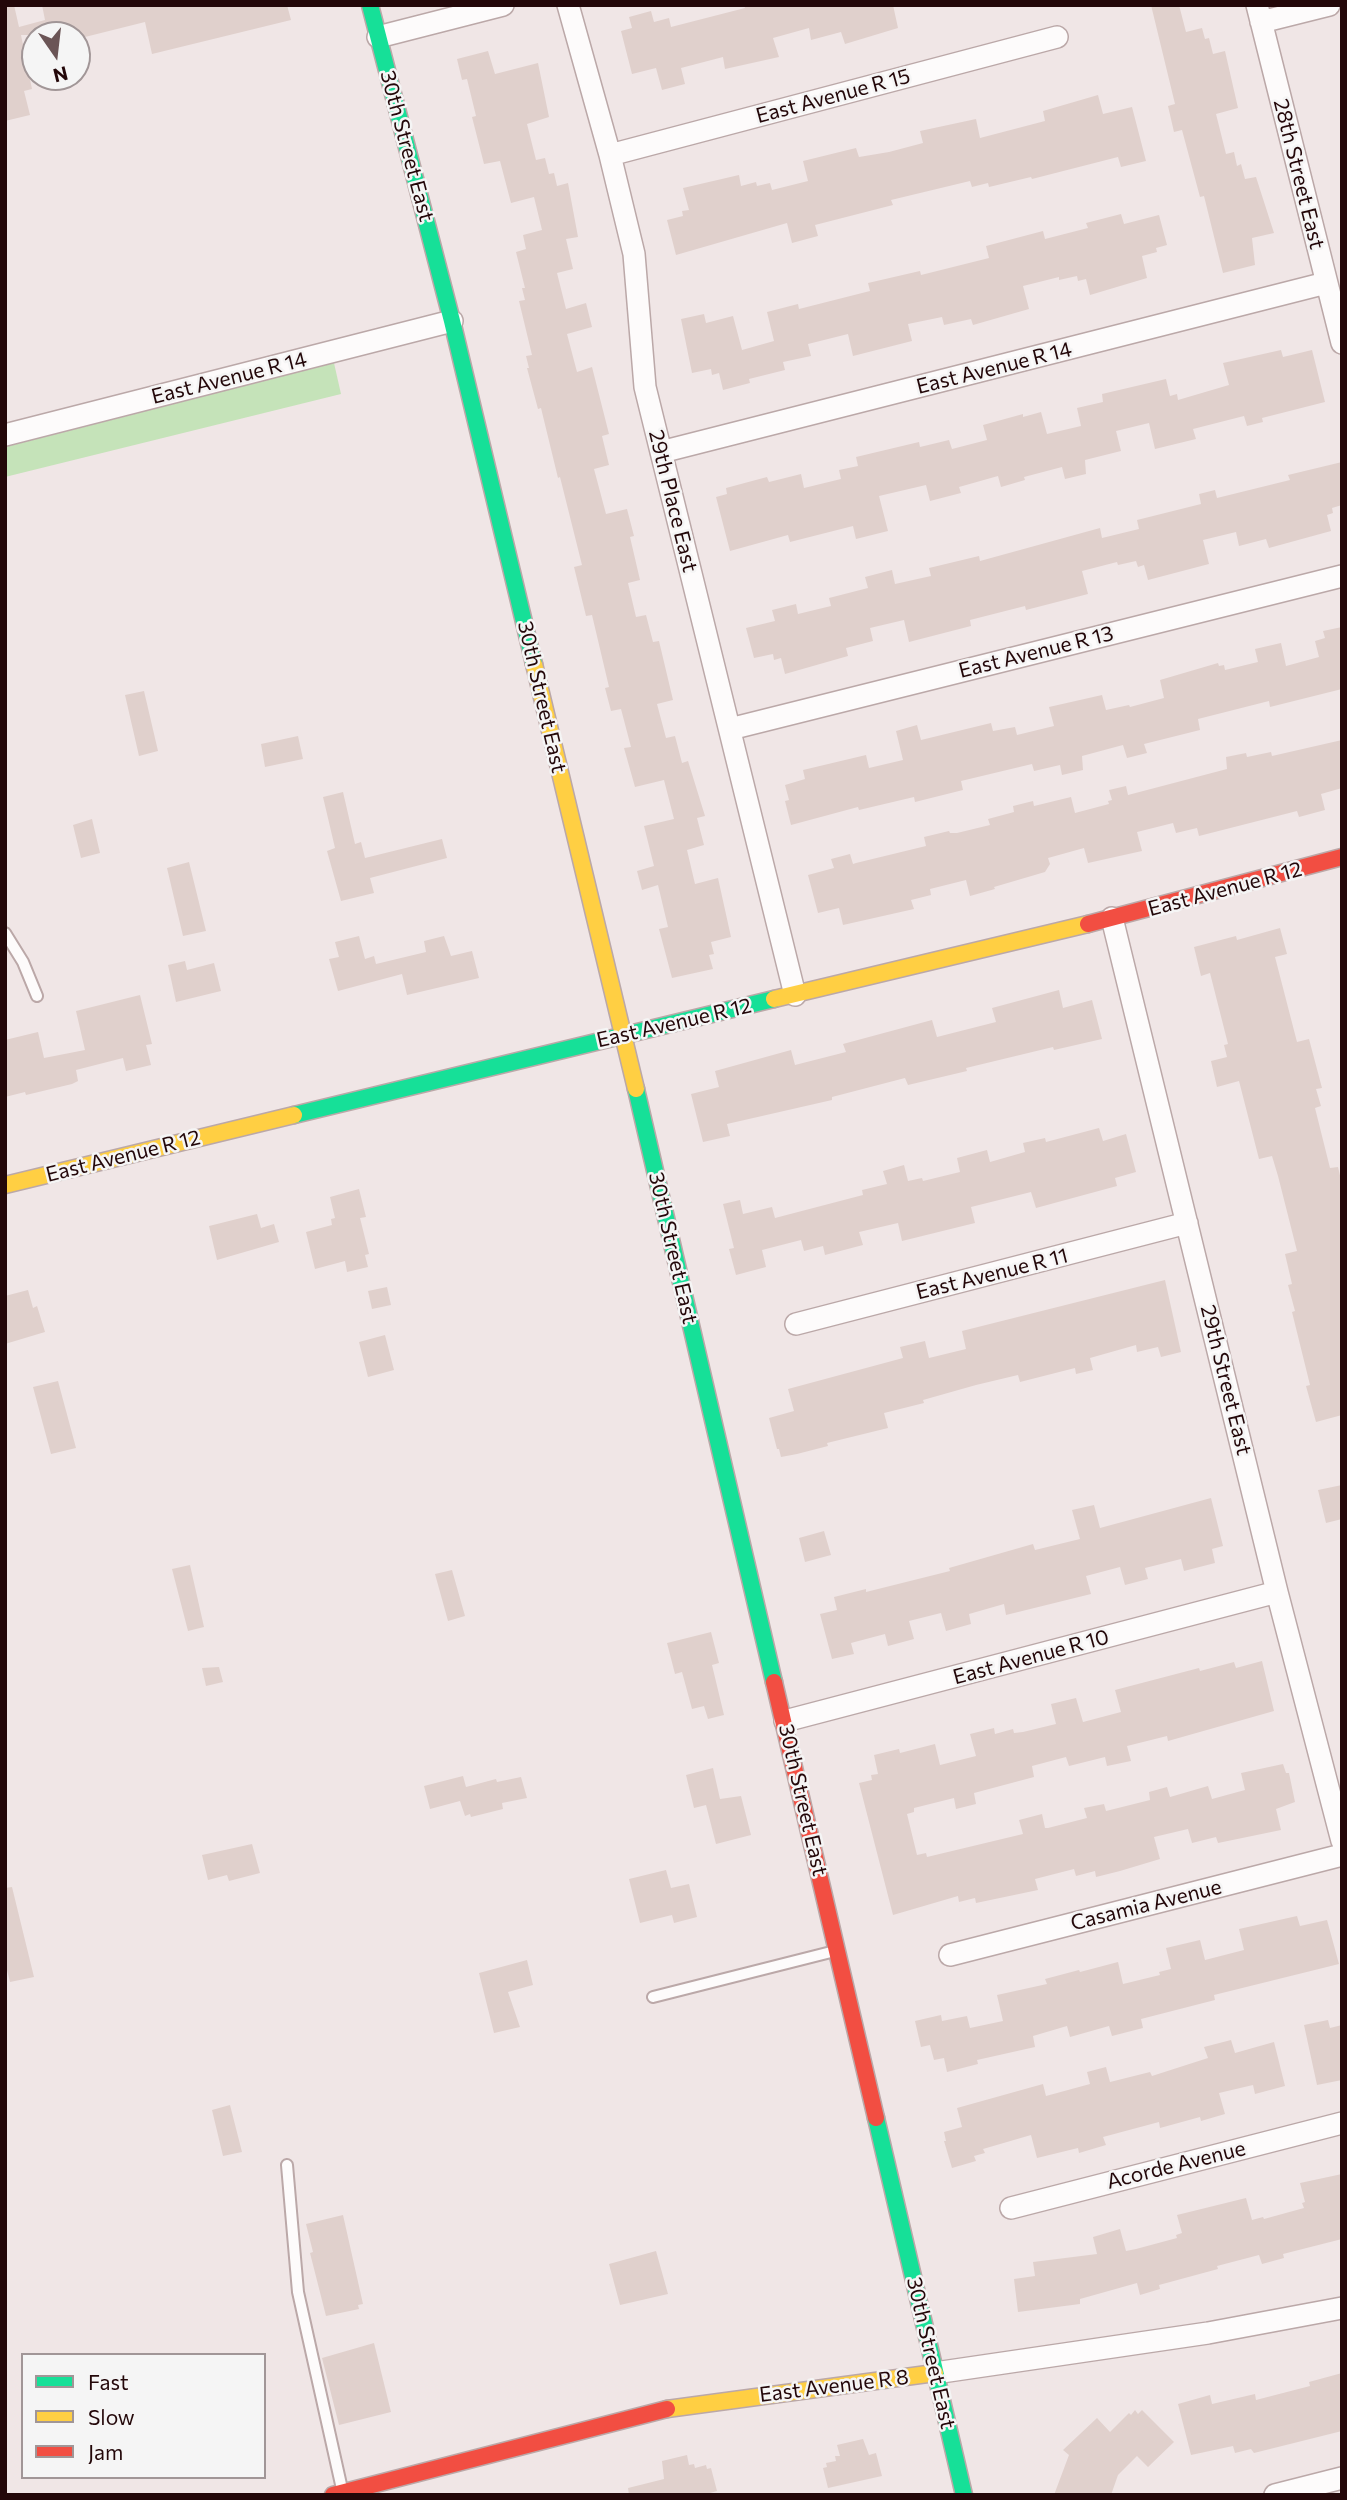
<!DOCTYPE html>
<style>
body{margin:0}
#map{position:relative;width:1347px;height:2500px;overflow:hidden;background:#f0e6e6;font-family:Commissioner,sans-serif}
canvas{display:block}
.frame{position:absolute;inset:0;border:7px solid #230709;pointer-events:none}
.legend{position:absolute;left:21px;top:2353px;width:245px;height:126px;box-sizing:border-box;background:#f5f5f5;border:2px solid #a19697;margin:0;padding:9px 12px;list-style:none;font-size:21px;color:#230709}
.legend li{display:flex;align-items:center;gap:14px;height:35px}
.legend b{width:35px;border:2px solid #a19697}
.north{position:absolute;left:21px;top:21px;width:70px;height:70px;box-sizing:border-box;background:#f5f5f5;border:2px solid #a19697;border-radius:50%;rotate:166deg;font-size:19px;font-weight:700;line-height:28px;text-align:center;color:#230709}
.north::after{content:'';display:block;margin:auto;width:24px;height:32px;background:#6b5556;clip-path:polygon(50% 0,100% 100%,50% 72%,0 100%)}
</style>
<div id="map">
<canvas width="1347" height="2500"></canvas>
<div class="frame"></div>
<ul class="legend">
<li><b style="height:9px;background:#16e098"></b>Fast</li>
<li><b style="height:9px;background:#ffcf43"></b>Slow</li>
<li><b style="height:9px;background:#f24e42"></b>Jam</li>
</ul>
<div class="north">N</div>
</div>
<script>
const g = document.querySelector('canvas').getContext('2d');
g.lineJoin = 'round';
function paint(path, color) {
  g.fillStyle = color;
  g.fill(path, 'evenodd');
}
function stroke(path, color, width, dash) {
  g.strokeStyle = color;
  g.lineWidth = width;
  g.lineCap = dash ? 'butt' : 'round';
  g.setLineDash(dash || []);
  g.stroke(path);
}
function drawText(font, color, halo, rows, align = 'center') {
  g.font = font + ' Commissioner,sans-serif';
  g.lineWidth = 5;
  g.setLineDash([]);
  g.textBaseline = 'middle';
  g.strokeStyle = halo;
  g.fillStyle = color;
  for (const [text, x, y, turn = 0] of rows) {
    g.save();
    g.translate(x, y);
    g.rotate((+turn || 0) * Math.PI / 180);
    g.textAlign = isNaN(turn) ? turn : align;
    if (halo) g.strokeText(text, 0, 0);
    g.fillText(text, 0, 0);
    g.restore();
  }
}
paint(new Path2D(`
 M334 363 341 394 5 477V447Z`), '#c5e3b9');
paint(new Path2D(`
 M5 5H14L19 27 45 20 42 5H287L291 20 152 54 145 22 77 39V35H21L32 89 24 91 30 115 5 121Z
 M744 5H893L898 28 845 44 841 32 811 40 809 28 773 38 779 57 725 69 723 57 681 68 685 84 662 90 656 68 632 74 621 31 632 28 629 17 651 11 654 22 669 18 671 27 745 8Z
 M1151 5H1179L1186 32 1202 28 1205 39 1209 38 1213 54 1225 51 1238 108 1216 114 1226 154 1234 152 1237 166 1241 164 1245 179 1256 177 1274 233 1252 238 1255 265 1223 273 1204 196 1200 197 1182 130 1174 132 1168 106 1175 104Z
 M488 51 495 74 538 63 549 117 527 124 536 160 545 158 549 174 554 173 557 186 568 183 578 237 566 239 573 269 557 273 566 309 586 303 592 327 567 334 577 372 592 367 609 434 602 436 609 465 594 469 606 514 627 509 634 536 630 537 640 580 628 583 636 617 646 615 653 642 659 641 673 700 657 704 666 738 675 736 682 763 688 761 705 816 697 818 704 845 687 850 695 884 718 878 731 937 711 942 714 954 709 955 713 969 681 976 672 978 659 929 668 927 658 885 642 890 637 871 654 866 644 826 674 819 664 780 635 787 624 748 631 747 621 709 611 711 605 688 609 687 592 615 586 616 574 567 582 565 560 477 558 478 541 408 538 409 527 368H529L526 356 532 355 519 301 525 300 522 288H525L516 252 526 249 523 235 542 230 534 197 511 203 500 161 484 164 472 117 476 116 467 79 462 80 457 59Z
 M1098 95 1103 114 1132 107 1146 161 1121 167 1118 157 1032 179 1031 177 989 187 988 183 972 187 970 181 891 200 893 205 815 225 818 236 792 243 787 223 676 255 667 220 683 216 682 211 689 210 683 188 739 175 741 186 756 182 757 186 770 183 772 190 808 181 803 161 856 148 859 157 889 152 923 143 920 131 976 119 980 138 1045 121 1043 111Z
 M1121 214 1124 224 1159 215 1167 245 1156 248 1157 252 1142 256 1147 278 1090 295 1086 279 1078 281 1077 276 1059 280V277L1023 286 1029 309 973 325 971 319 944 325 942 317 908 324 912 341 853 356 848 334 808 344 811 356 783 362 785 370 749 379 750 383 723 390 719 373 712 375 711 369 692 373 681 319 704 314 706 323 733 316 742 350 774 341 767 312 798 304 799 309 870 291 868 283 920 271 921 275 989 258 986 246 1043 231 1045 239 1088 228 1086 223Z
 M1281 350 1283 357 1312 350 1325 402 1262 418 1263 422 1247 426 1244 416 1193 429 1196 439 1155 449 1149 423 1116 431 1121 451 1085 460 1086 474 1065 479 1062 467 1024 477 1025 480 1001 487 998 476 959 487 961 493 930 501 926 485 879 496 888 531 856 539 853 526 790 542 788 535 730 551 716 497 727 494 726 488 767 477 769 482 801 474 804 488 841 479 839 470 858 466 856 457 919 442 920 447 949 440 952 449 987 440 983 425 1023 414V417L1041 412 1047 434 1081 426 1077 408 1103 402 1102 394 1166 379 1170 396 1177 394 1178 400 1229 385 1223 363Z
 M1342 462V505L1332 508 1333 513 1327 515 1331 531 1269 548 1266 539 1239 546 1236 532 1203 540 1209 564 1148 580 1144 565 1138 567 1136 561 1118 565 1117 562 1082 571 1088 594 1026 610 1025 606 970 620 971 626 909 642 904 620 870 628 873 641 846 648 848 656 785 674 781 658 774 660 773 654 754 658 746 628 775 621 772 610 796 604 798 614 831 606 829 598 868 588 865 577 892 570 895 584 931 576 929 568 979 556 980 561 1100 528 1102 538 1139 529 1137 520 1201 504 1199 494 1215 490 1217 498 1290 480 1288 475Z
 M1342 627V689L1270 707 1269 701 1198 719 1200 730 1144 744 1147 753 1127 758 1123 745 1082 756 1083 770 1062 775 1060 765 1034 771 1032 764 961 781 963 790 915 802 914 797 859 810 858 807 791 825 785 801 789 800 785 785 805 779 803 770 866 755 869 768 903 760 896 731 917 725 921 740 991 723 993 731 1015 727 1017 735 1054 726 1049 707 1102 695 1106 710 1129 705 1130 707 1164 698 1160 680 1218 663 1219 666 1224 665 1225 670 1258 662 1255 649 1281 643 1286 666 1319 657 1315 641 1325 638 1323 631Z
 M144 691 158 751 139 756 125 695Z
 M298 736 303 759 265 767 261 744Z
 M1342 740V788L1321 794 1325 810 1299 817 1297 811 1199 836 1197 828 1176 833 1173 823 1137 832 1142 851 1088 863 1084 848 1048 858 1050 864 1045 872 994 887 995 889 970 896 966 880 930 889 931 895 911 900 914 909 843 925 839 908 818 913 808 875 834 868 831 859 850 854 853 864 856 863 926 846 924 837 949 831 950 833H957L990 825 988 819 1014 812 1013 806 1033 801 1034 806 1071 797 1075 813 1109 804 1108 801 1112 800 1109 790 1126 786 1128 795 1227 769 1226 757 1246 753 1247 757 1271 752 1272 756Z
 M343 792 355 844 361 842 365 858 442 839 447 858 370 878 374 893 341 901 327 851 335 848 323 797Z
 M92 819 100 853 81 858 73 825Z
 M189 862 206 931 183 936 167 868Z
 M1280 928 1287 954 1275 957 1297 1042 1309 1039 1322 1088 1316 1089 1321 1106 1315 1108 1330 1168 1338 1167 1342 1184V1415L1316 1422 1306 1386 1310 1385 1292 1312 1295 1311 1288 1285 1292 1284 1285 1254 1297 1251 1278 1176 1272 1156 1259 1159 1239 1081 1217 1087 1211 1061 1227 1057 1224 1045 1228 1044 1210 973 1201 976 1194 947 1236 936 1237 940Z
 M359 936 365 959 374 956 376 964 426 952 424 941 444 936 451 956 472 951 479 978 407 995 402 974 338 991 329 959 339 957 335 942Z
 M185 961 187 970 214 963 221 991 176 1002 168 965Z
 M1059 990 1063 1008 1092 1000 1102 1039 1054 1050 1053 1047 966 1068 967 1071 908 1085 905 1078 832 1097V1100L727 1124 730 1136 703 1142 691 1094 719 1087 715 1071 791 1050 795 1065 846 1052 843 1044 932 1020 937 1037 996 1022 992 1008Z
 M140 995 152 1044 146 1045 151 1065 126 1071 123 1058 76 1070 78 1081 72 1084 26 1095 25 1092 5 1097V1040L38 1032 44 1058 85 1050 76 1011Z
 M1099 1128 1103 1141 1126 1134 1136 1172 1115 1178 1117 1186 1036 1208 1031 1192 971 1207 975 1223 902 1241 898 1223 859 1232 863 1245 825 1255 823 1246 804 1251 801 1240 762 1250 766 1267 736 1275 729 1249 734 1248 723 1204 740 1200 743 1214 772 1207 775 1218 863 1195 862 1190 887 1184 883 1171 904 1165 908 1181 922 1178 923 1181 960 1172 957 1158 987 1150 990 1162 1025 1152 1023 1143 1045 1138 1046 1142Z
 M359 1189 366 1217 360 1218 369 1254 365 1255 368 1267 347 1272 345 1261 315 1269 306 1232 332 1225 331 1219 335 1218 330 1197Z
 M257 1214 261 1228 274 1224 279 1242 217 1260 209 1226Z
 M1165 1280 1181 1352 1161 1357 1158 1347 1137 1352 1136 1345 1090 1358 1093 1370 1076 1374 1075 1368 1020 1382 1018 1375 976 1385 923 1400 924 1403 884 1413 888 1428 827 1443 828 1446 797 1454 781 1457 779 1449H777L769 1418 794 1411 788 1389 903 1358 900 1347 925 1341 929 1358 966 1349 962 1331Z
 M387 1287 391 1305 372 1309 368 1291Z
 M28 1290 33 1308 37 1306 45 1332 5 1344V1296Z
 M385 1335 394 1370 368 1377 359 1342Z
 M58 1381 76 1448 51 1454 33 1387Z
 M1342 1485V1519L1326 1523 1318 1490Z
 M1211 1498 1223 1546 1212 1549 1215 1563 1184 1571 1181 1559 1145 1568 1148 1579 1125 1585 1120 1567 1086 1576 1091 1594 1006 1615 1004 1604 969 1614 971 1624 946 1631 941 1613 909 1621 914 1639 888 1646 885 1634 851 1643 854 1654 832 1659 820 1614 837 1610 834 1597 866 1589V1592L950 1571 949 1568 1033 1544 1035 1550 1080 1539 1072 1510 1094 1505 1100 1528Z
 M824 1531 831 1555 805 1562 799 1538Z
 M190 1565 204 1627 188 1631 172 1569Z
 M452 1570 465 1616 448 1621 435 1574Z
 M711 1632 719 1663 712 1665 724 1715 708 1719 704 1706 692 1709 682 1672 675 1674 667 1643Z
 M1262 1661 1274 1711 1168 1741 1167 1736 1127 1746 1131 1761 1107 1766 1105 1757 1069 1766 1066 1757 1032 1766 1034 1777 974 1793 976 1804 956 1809 954 1798 914 1808V1812L907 1814 917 1855 926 1853 927 1857 1023 1834 1019 1820 1042 1814 1045 1828H1048L1087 1818 1084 1808 1104 1804 1106 1811 1150 1800 1149 1792 1167 1787 1170 1797 1208 1786 1212 1799 1245 1790 1241 1773 1283 1764 1286 1773H1289L1295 1802 1276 1809 1281 1830 1218 1843 1216 1837 1192 1843 1188 1829 1154 1837 1160 1859 1120 1871 1096 1877 1095 1871 1076 1876 1074 1869 1035 1879 1038 1890 976 1903 975 1898 959 1902 958 1896 893 1915 859 1783 872 1780 871 1775 878 1774 874 1755 899 1749 900 1753 935 1744 940 1765 976 1756 970 1734 994 1728 995 1734 1013 1729 1014 1733 1023 1732 1056 1724 1051 1704 1076 1698 1083 1722 1121 1712 1115 1690 1199 1668 1200 1671 1234 1662 1236 1668Z
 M219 1667 223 1682 206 1686 202 1668Z
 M713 1768 720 1799 741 1796 751 1835 716 1844 706 1805 694 1808 686 1775Z
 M463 1776 466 1787 496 1779 497 1782 521 1777 527 1798 502 1803 503 1809 471 1817 470 1814 465 1816 460 1801 430 1809 424 1786Z
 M252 1844 260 1873 229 1881 227 1875 208 1880 202 1855Z
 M666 1870 671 1888 689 1884 697 1917 674 1923 672 1915 640 1923 629 1879Z
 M12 1887 34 1977 10 1982 5 1962V1888Z
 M1297 1916 1300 1926 1327 1920 1339 1964 1214 1995 1215 2000 1141 2019 1143 2028 1112 2036 1109 2026 1070 2037 1067 2026 1033 2036 1035 2047 977 2060 978 2064 947 2072 944 2058 934 2060 930 2045 921 2047 915 2021 941 2015 942 2021 967 2016 970 2028 1003 2021 997 1995 1047 1984 1045 1979 1079 1970 1080 1972 1118 1962 1123 1984 1160 1975 1159 1972 1171 1969 1166 1948 1200 1940 1205 1960 1244 1950 1239 1929Z
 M527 1960 533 1985 508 1992 520 2027 494 2033 479 1973Z
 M1328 2020 1330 2028 1342 2025V2080L1317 2085 1304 2025Z
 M1231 2040 1235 2053 1274 2042 1285 2086 1255 2094 1253 2085 1219 2093 1225 2114 1201 2121 1200 2117 1160 2128 1159 2122 1103 2137 1106 2145 1079 2153 1078 2148 1037 2158 1031 2135 983 2149 985 2153 974 2156 976 2161 952 2168 944 2141H946L944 2132 962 2127 957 2108 1043 2084 1046 2096 1090 2084 1087 2072 1106 2067 1110 2082 1150 2072 1152 2076 1208 2058 1204 2047Z
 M230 2105 242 2152 223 2156 212 2110Z
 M1342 2174V2239L1283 2254 1284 2258 1262 2264 1259 2255 1217 2266 1218 2269 1159 2285 1160 2289 1140 2295 1137 2283 1080 2299V2304L1018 2312 1014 2279 1035 2276 1033 2262 1097 2254 1093 2237 1120 2229 1126 2251 1136 2249 1177 2238 1176 2235 1182 2233 1177 2215 1246 2198 1252 2220 1263 2217 1264 2219 1304 2208 1302 2203 1305 2202 1300 2183Z
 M343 2215 363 2304 358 2305 359 2309 326 2316 310 2253 313 2252 306 2224Z
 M656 2251 668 2294 620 2305 609 2264Z
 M374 2343 391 2412 339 2425 322 2358Z
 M1342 2373V2431L1254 2453 1251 2449 1235 2453 1233 2446 1191 2455 1178 2404 1210 2395 1212 2404 1255 2394 1256 2400 1310 2386 1309 2382Z
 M1135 2410 1138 2414 1142 2410 1174 2442 1148 2467 1137 2456 1118 2475 1111 2495H1054L1069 2455 1063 2450 1097 2418 1110 2432 1129 2413 1131 2415Z
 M863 2439 869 2455 876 2453 882 2476 828 2488 823 2468 827 2467 826 2463 836 2461 835 2456H840L837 2445Z
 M687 2455 689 2465 694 2464 695 2468 706 2465 707 2469 711 2468 717 2491 703 2495H629L628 2488 664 2479 662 2461Z`), '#e0d0cc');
const lane = new Path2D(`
 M5 933 23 962 37 996
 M653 1997 835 1951
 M287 2165 298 2292 342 2489`);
const street = new Path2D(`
 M568 5 610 155 634 254 645 387 795 995
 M1257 5 1342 343
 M1261 22 1329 5
 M378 37 503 5
 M610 155 1057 37
 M5 435 452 321
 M661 452 1326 283
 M730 729 1342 576
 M1112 918 1277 1592 1342 1841
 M796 1324 1187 1223
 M785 1721 1277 1592
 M950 1955 1342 1855
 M1011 2208 1342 2123
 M935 2373 1208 2333 1342 2308
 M1275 2495 1342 2478`);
const fast = new Path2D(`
 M370 5 452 321 534 664
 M636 1089 774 1682
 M294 1115 774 999
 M876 2118 964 2495`);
const slow = new Path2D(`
 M534 664 636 1089
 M774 999 1088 924
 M5 1185 294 1115
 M667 2409 935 2373`);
const jam = new Path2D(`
 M1088 924 1342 857
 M774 1682 876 2118
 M333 2495 667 2409`);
stroke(lane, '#bba8a8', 14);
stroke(street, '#bba8a8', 24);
stroke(fast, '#bba8a8', 19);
stroke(slow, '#bba8a8', 19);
stroke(jam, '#bba8a8', 19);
stroke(lane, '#fdfbfb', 10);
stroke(street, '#fdfbfb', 21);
stroke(fast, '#16e098', 16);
stroke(slow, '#ffcf43', 16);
stroke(jam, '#f24e42', 16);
drawText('21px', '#230709', '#f5f5f5', [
 ["East Avenue R 15",833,96,-15],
 ["30th Street East",407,146,75],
 ["28th Street East",1299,174,76],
 ["East Avenue R 14",994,368,-14],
 ["East Avenue R 14",229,378,-14],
 ["29th Place East",673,501,76],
 ["East Avenue R 13",1036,652,-14],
 ["30th Street East",542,697,77],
 ["East Avenue R 12",1225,889,-15],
 ["East Avenue R 12",674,1023,-13],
 ["East Avenue R 12",123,1156,-14],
 ["30th Street East",673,1248,77],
 ["East Avenue R 11",992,1274,-14],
 ["29th Street East",1226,1380,76],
 ["East Avenue R 10",1031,1657,-15],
 ["30th Street East",803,1800,77],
 ["Casamia Avenue",1146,1905,-14],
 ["Acorde Avenue",1176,2165,-14],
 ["30th Street East",931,2353,77],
 ["East Avenue R 8",834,2386,-7]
]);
</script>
